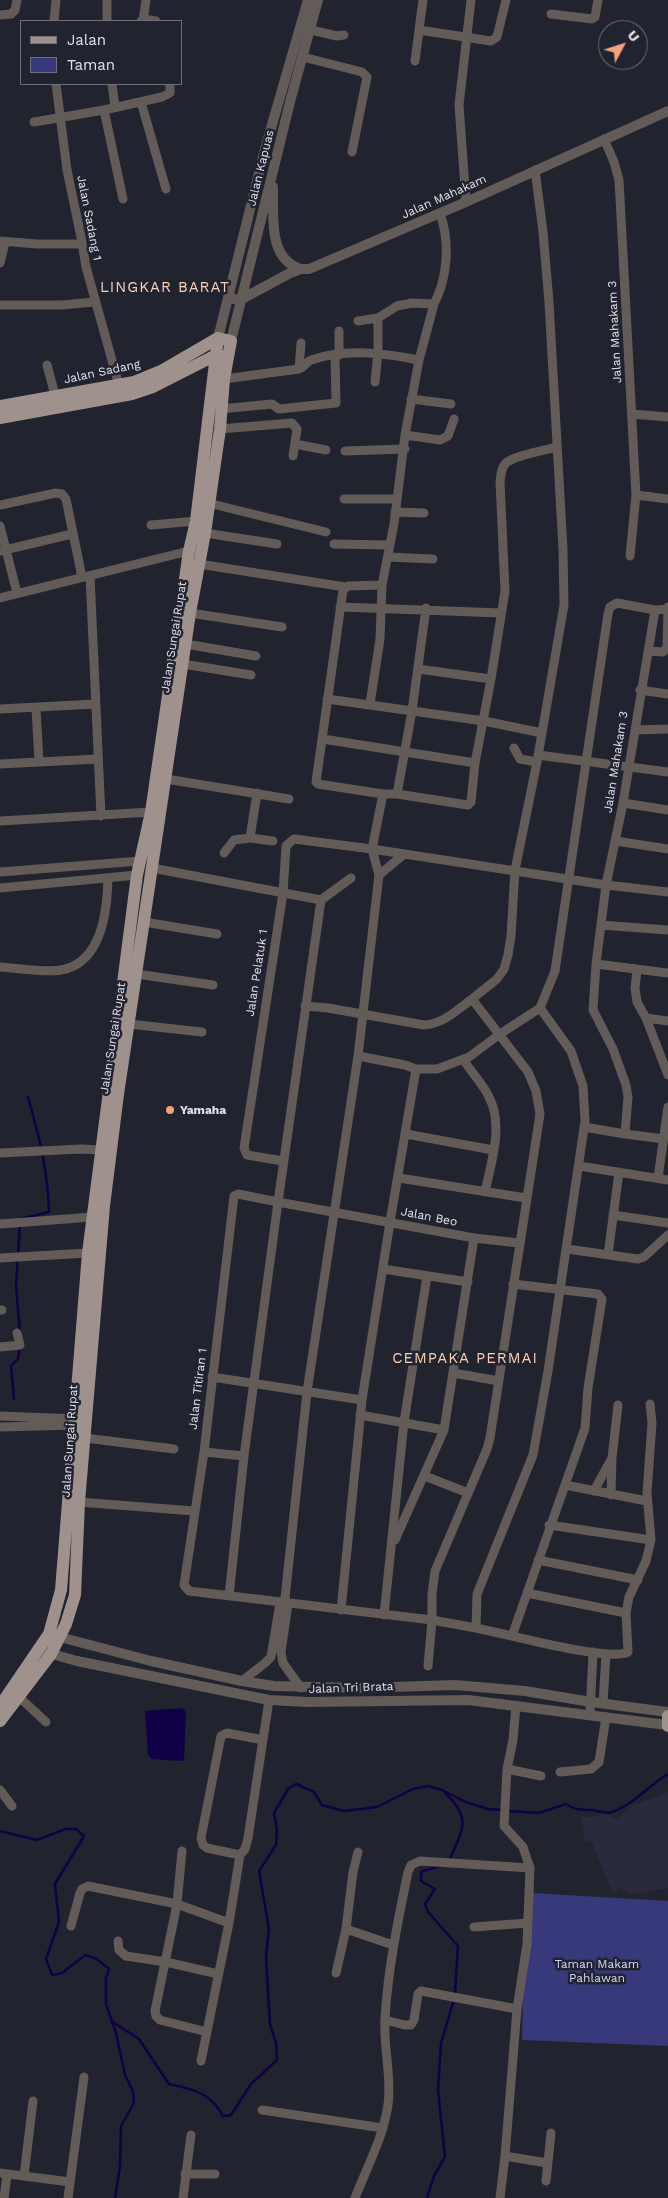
<!DOCTYPE html>
<style>
body{margin:0}
#map{position:relative;width:668px;height:2198px;overflow:hidden;background:#21232f;font-family:"Work Sans",sans-serif}
canvas{display:block}
.legend{position:absolute;left:20px;top:20px;width:162px;height:65px;box-sizing:border-box;background:#21232f;border:1px solid #6e6f7a;margin:0;padding:6px 9px;list-style:none;font-size:15px;color:#e1e2eb}
.legend li{display:flex;align-items:center;gap:10px;height:25px}
.legend b{width:25px;border:1px solid #6e6f7a}
.north{position:absolute;left:598px;top:20px;width:50px;height:50px;box-sizing:border-box;background:#21232f;border:1px solid #6e6f7a;border-radius:50%;rotate:50deg;font-size:14px;font-weight:700;line-height:20px;text-align:center;color:#e1e2eb}
.north::after{content:'';display:block;margin:auto;width:18px;height:22px;background:#f1a17b;clip-path:polygon(50% 0,100% 100%,50% 72%,0 100%)}
</style>
<div id="map">
<canvas width="668" height="2198"></canvas>
<ul class="legend">
<li><b style="height:6px;background:#9f918b"></b>Jalan</li>
<li><b style="height:14px;background:#38397b"></b>Taman</li>
</ul>
<div class="north">U</div>
</div>
<script>
const g = document.querySelector('canvas').getContext('2d');
g.lineJoin = 'round';
function paint(path, color) {
  g.fillStyle = color;
  g.fill(path, 'evenodd');
}
function stroke(path, color, width, dash) {
  g.strokeStyle = color;
  g.lineWidth = width;
  g.lineCap = dash ? 'butt' : 'round';
  g.setLineDash(dash || []);
  g.stroke(path);
}
function drawText(font, color, halo, rows, align = 'center') {
  g.font = font + ' "Work Sans",sans-serif';
  g.lineWidth = 5;
  g.setLineDash([]);
  g.textBaseline = 'middle';
  g.strokeStyle = halo;
  g.fillStyle = color;
  for (const [text, x, y, turn = 0] of rows) {
    g.save();
    g.translate(x, y);
    g.rotate((+turn || 0) * Math.PI / 180);
    g.textAlign = isNaN(turn) ? turn : align;
    if (halo) g.strokeText(text, 0, 0);
    g.fillText(text, 0, 0);
    g.restore();
  }
}
paint(new Path2D(`
 M668 1792V1888L631 1895 620 1887 613 1893 591 1841 585 1843 581 1818 606 1814 617 1820 632 1806Z`), '#292b3d');
paint(new Path2D(`
 M532 1893 668 1901V2046L522 2040 523 1990Z`), '#38397b');
paint(new Path2D(`
 M182 1708 186 1712 184 1760 181 1761 152 1759 148 1755 145 1711Z`), '#100046');
stroke(new Path2D(`
 M20 1219 49 1212C48 1172 39 1135 28 1097
 M20 1224 16 1286 20 1333
 M14 1399 11 1366 18 1359 20 1348
 M445 1793C473 1819 462 1830 449 1861
 M508 1811 539 1813 566 1804C578 1811 579 1809 592 1810 598 1811 606 1814 612 1812 633 1805 649 1785 668 1774
 M0 1831 37 1840 65 1829H76L84 1836 55 1884 59 1922 46 1959 52 1975 62 1973 85 1955 97 1959 109 1969 106 1978V2004L116 2033 125 2075 133 2091 134 2103 121 2126 120 2166 115 2198
 M443 1865 421 1872V1881L435 1889 425 1904 428 1912 458 1946 455 1992
 M111 2021 139 2039 169 2084C193 2089 211 2093 223 2116L231 2115 251 2084 277 2060 276 2043 270 2024 266 1957 269 1929 259 1871 276 1845 277 1829 274 1813 288 1789 296 1784 314 1792 322 1805 344 1811 377 1807 413 1789 428 1786 442 1790 466 1802 488 1809 503 1810
 M427 2198 434 2176 445 2157 438 2090 441 2043 453 2003`), '#100046', 2.5);
stroke(new Path2D(`
 M107 0V21
 M423 0 419 30 491 41 497 37 506 0
 M551 14 592 19 595 17 598 0
 M0 15 11 14 15 10 17 0
 M54 21 56 0
 M141 21 150 20 156 21
 M143 21 146 0
 M311 30 337 36 344 35
 M303 57 362 72 367 77 352 152
 M415 61 419 30
 M56 84 67 170 81 237 86 267 120 389
 M112 84 115 107
 M141 102 166 189
 M104 110 123 199
 M34 122 104 110 162 97 170 93V84
 M604 139 614 162 619 180 636 495 668 499
 M466 202 459 105 471 0
 M0 241 37 244H81
 M0 263 5 243
 M0 305H62L94 302
 M358 321 378 318 397 306 412 303 434 304
 M339 355V331
 M47 365 55 395
 M299 369 301 343
 M224 379 299 369C305 367 306 362 311 360 346 348 384 353 419 360
 M375 382 378 352V318
 M411 399 451 404
 M221 409 272 404 279 409 336 403 335 355
 M632 414 668 417
 M220 429 292 423 297 429 293 456
 M405 435 440 440 448 436 454 419
 M295 444 326 450
 M345 451 405 449
 M344 499H397
 M208 503 326 532
 M0 505 56 493 62 494 66 499 82 577
 M395 512 424 513
 M151 525 196 521
 M0 526 17 593
 M205 533 277 544
 M334 544 390 545
 M0 551 72 534
 M630 556 636 495
 M388 557 433 559
 M199 564 345 587
 M90 576 101 816
 M382 585 348 586 343 590 316 782 318 784 383 794H397L468 805 471 802 475 763 491 679 505 591 500 482C501 475 501 468 506 463 515 455 544 451 556 447
 M0 598 189 551H194
 M340 607 501 613
 M668 607V609L655 610 623 803 606 885 668 892
 M190 613 282 627
 M186 644 256 656
 M648 651 663 652 667 648 668 609
 M183 664 251 675
 M418 669 491 679
 M640 690 668 694
 M327 699 484 721 542 733
 M370 704 380 639 382 585 394 524 405 435 419 360 434 304C448 277 450 242 440 213
 M0 709 95 704
 M36 709 39 762
 M635 730 668 729
 M323 739 475 763
 M514 748 520 759 537 762
 M538 755 668 772
 M0 764 98 759
 M166 779 289 799
 M257 793 250 838 273 841
 M397 794 412 711 426 608
 M623 803 668 810
 M0 821 151 812
 M616 841 668 849
 M224 853 234 840 250 838
 M152 868 321 900
 M0 872 140 861
 M379 875 403 855
 M351 878 321 900 278 1202 238 1194 234 1196 204 1452 184 1585 189 1591 432 1620 476 1628 477 1594 533 1455 548 1371 585 1121 583 1086 571 1051 540 1008
 M0 888 137 875
 M144 922 217 934
 M601 925 668 930
 M596 964 668 973
 M0 967C16 968 47 973 61 970 102 963 107 911 108 879
 M637 970 635 988 637 1002 646 1018 668 1075
 M136 974 213 985
 M305 1006 328 1008 424 1025C443 1024 457 1010 472 999
 M646 1018 668 1021
 M129 1024 202 1032
 M358 1056 405 1065 416 1069H437L469 1057 500 1034 540 1008 555 971 608 614 610 607 617 603 655 610
 M463 1059C471 1072 483 1084 489 1097 504 1125 491 1163 485 1192
 M584 1127 625 1134
 M406 1134 493 1150
 M0 1153 81 1149 101 1150
 M283 1161 247 1155 244 1148 283 893 286 846 294 839 372 849 606 885 596 964 593 1010 613 1049 626 1085 628 1097 625 1134 664 1139
 M579 1166 668 1180
 M399 1178 526 1198
 M658 1178 668 1107
 M613 1215 668 1223
 M0 1224 92 1217
 M567 1249 638 1259 644 1257 668 1235
 M608 1255 619 1172
 M0 1258 88 1253
 M383 1269 468 1282
 M513 1284 598 1294 602 1299 588 1388 585 1428 512 1636C534 1641 612 1661 628 1652L626 1613 629 1597 646 1561 651 1540 647 1493 652 1423 650 1404
 M0 1310H2
 M0 1347 20 1345 17 1333
 M453 1373 499 1381
 M212 1377 362 1400
 M360 1415 444 1430
 M0 1416 80 1419
 M0 1427 78 1425
 M85 1438 174 1449
 M204 1452 244 1456
 M425 1476 468 1493
 M565 1485 647 1501
 M594 1491 612 1458
 M611 1495 612 1458 618 1405
 M79 1502 194 1511
 M549 1525 651 1540
 M395 1540 444 1430 474 1238
 M538 1560 638 1580
 M527 1593 626 1613
 M229 1596 244 1456 278 1202 474 1238 519 1243
 M341 1610 362 1400 390 1222 416 1069
 M384 1615 404 1422 427 1276
 M476 1628 512 1636
 M428 1666 432 1620V1594L435 1571 487 1449 490 1438 540 1114 536 1091 528 1072 472 999 497 979 504 969 508 955 511 936 515 870 537 762 564 605 563 549 549 302 543 232 535 170
 M242 1681 265 1663 271 1657 280 1603 283 1600
 M301 1688 283 1663 281 1652 288 1604 285 1598 307 1392 358 1056 379 875 372 849 383 794
 M19 1697 46 1722
 M603 1703 606 1655
 M516 1706 513 1740 507 1769 541 1776
 M590 1715 593 1652
 M560 1772 591 1769 599 1762 606 1717
 M0 1790 12 1806
 M182 1851 177 1904 155 2011 156 2016 160 2020 207 2032
 M240 1855 207 1848 203 1845 201 1838 221 1736 227 1733 263 1740
 M71 1926 80 1893 82 1889 88 1886 177 1904 229 1923
 M474 1927 527 1923
 M346 1929 393 1945
 M118 1941 119 1950 126 1956 166 1962 218 1974
 M336 1973 346 1929 353 1872 358 1852
 M385 2020 405 2025H411L414 2020 418 1994 421 1991 517 2009
 M201 2061 229 1923 240 1855 245 1849 248 1838 269 1700
 M262 2110 383 2128
 M505 2156 547 2163
 M0 2173 70 2182
 M185 2174H215
 M24 2176 33 2101
 M546 2181 551 2133
 M4 2198 7 2175
 M68 2198 84 2077
 M183 2198 191 2135
 M355 2198C367 2167 383 2138 388 2105 392 2076 383 2047 385 2018 388 1969 398 1920 408 1872L411 1865 420 1861 530 1868
 M500 2198 505 2156 517 2009 527 1944 530 1868 523 1847 504 1826 507 1769`), '#625b58', 9);
stroke(new Path2D(`
 M273 187C274 215 267 259 301 269
 M229 298 240 300 290 273 301 269H309L466 202 668 111
 M218 338 265 149 308 0
 M231 341 291 98 318 0
 M52 1635 151 1661 242 1681 274 1686 360 1688 455 1685 525 1691 591 1702 668 1712
 M45 1652 77 1661 269 1700 308 1702 468 1700 667 1725`), '#625b58', 10);
stroke(new Path2D(`
 M0 406 134 382 163 370 218 338 231 341 224 379 220 429 205 533 190 613 118 1094 104 1206 79 1502 75 1595 66 1624 51 1654 0 1721
 M0 418 132 394 153 387 216 355 221 356
 M0 1706 49 1634 61 1590 88 1253 137 875 151 812 189 551 196 521 218 338
 M668 1716V1726`), '#9f918b', 12);
for (const [x, y, r, color] of [
 [170,1110,5,"#f1a17b"]
]) {
  const dot = new Path2D();
  dot.arc(x, y, r, 0, 2 * Math.PI);
  g.fillStyle = color;
  g.fill(dot);
  stroke(dot, '#21232f', 2);
}
drawText('12px', '#e1e2eb', '#21232f', [
 ["Jalan Kapuas",261,168,-76],
 ["Jalan Mahakam",444,197,-24],
 ["Jalan Sadang 1",89,218,79],
 ["Jalan Mahakam 3",615,332,-93],
 ["Jalan Sadang",102,372,-12],
 ["Jalan Sungai Rupat",174,637,-81],
 ["Jalan Mahakam 3",616,762,-81],
 ["Jalan Pelatuk 1",257,973,-81],
 ["Jalan Sungai Rupat",113,1038,-81],
 ["Jalan Beo",429,1217,11],
 ["Jalan Titiran 1",198,1389,-83],
 ["Jalan Sungai Rupat",70,1441,-86],
 ["Jalan Tri Brata",351,1688,-2]
]);
drawText('bold 12px', '#e1e2eb', '#21232f', [
 ["Yamaha",180,1110]
], 'left');
drawText('12px', '#cfd5ff', '#21232f', [
 ["Taman Makam",597,1964],
 ["Pahlawan",597,1978]
]);
g.letterSpacing = '1px';
drawText('15px', '#fdcfb9', '#21232f', [
 ["LINGKAR BARAT",165,288],
 ["CEMPAKA PERMAI",465,1359]
]);
g.letterSpacing = '0px';
</script>
